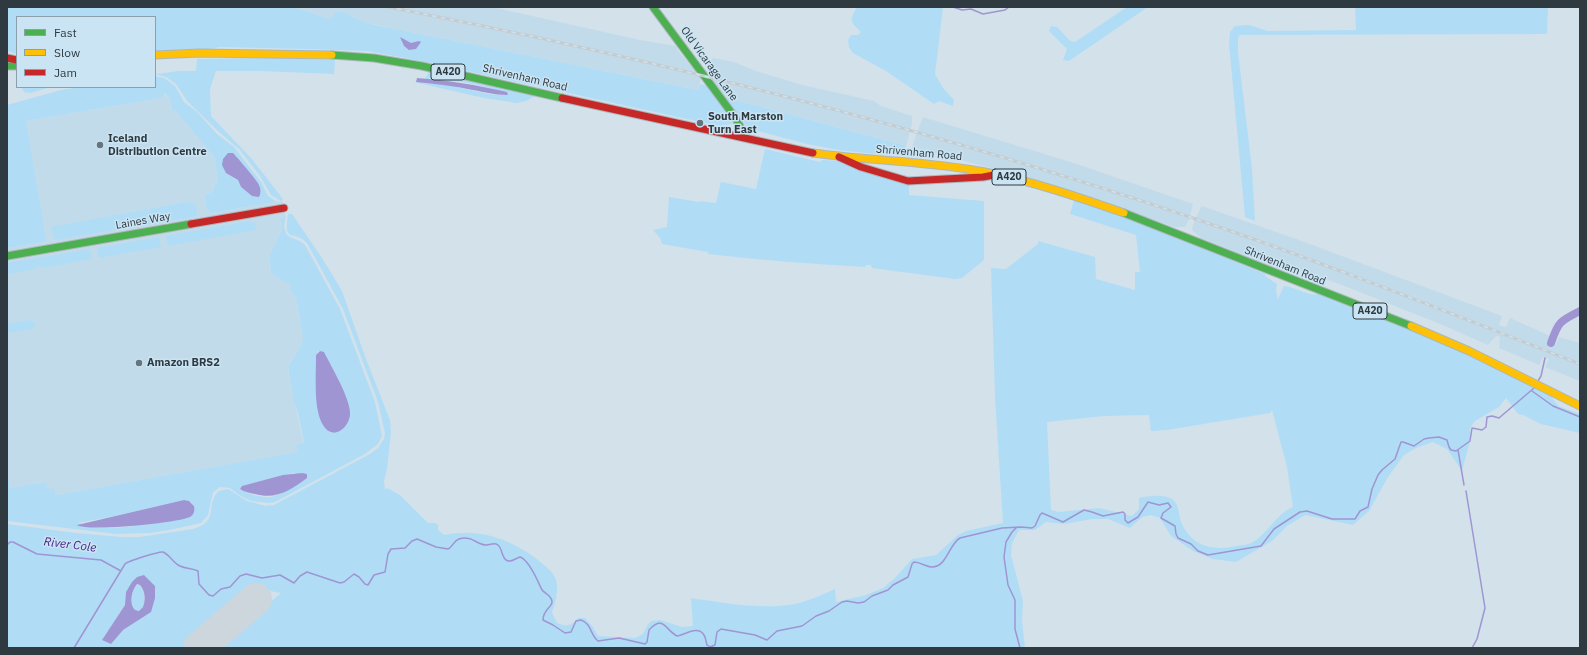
<!DOCTYPE html>
<style>
body{margin:0}
#map{position:relative;width:1587px;height:655px;overflow:hidden;background:#d3e1ea;font-family:"IBM Plex Sans",sans-serif}
canvas{display:block}
.frame{position:absolute;inset:0;border:8px solid #2f3a40;pointer-events:none}
.legend{position:absolute;left:16px;top:16px;width:140px;height:72px;box-sizing:border-box;background:#cae4f3;border:1px solid #8ca0ab;margin:0;padding:5px 7px;list-style:none;font-size:12px;color:#2f3a40}
.legend li{display:flex;align-items:center;gap:8px;height:20px}
.legend b{width:20px;border:1px solid #8ca0ab}
</style>
<div id="map">
<canvas width="1587" height="655"></canvas>
<div class="frame"></div>
<ul class="legend">
<li><b style="height:5px;background:#4caf50"></b>Fast</li>
<li><b style="height:5px;background:#ffc107"></b>Slow</li>
<li><b style="height:5px;background:#c62828"></b>Jam</li>
</ul>
</div>
<script>
const g = document.querySelector('canvas').getContext('2d');
g.lineJoin = 'round';
function paint(path, color) {
  g.fillStyle = color;
  g.fill(path, 'evenodd');
}
function stroke(path, color, width, dash) {
  g.strokeStyle = color;
  g.lineWidth = width;
  g.lineCap = dash ? 'butt' : 'round';
  g.setLineDash(dash || []);
  g.stroke(path);
}
function drawText(font, color, halo, rows, align = 'center') {
  g.font = font + ' "IBM Plex Sans",sans-serif';
  g.lineWidth = 3;
  g.setLineDash([]);
  g.textBaseline = 'middle';
  g.strokeStyle = halo;
  g.fillStyle = color;
  for (const [text, x, y, turn = 0] of rows) {
    g.save();
    g.translate(x, y);
    g.rotate((+turn || 0) * Math.PI / 180);
    g.textAlign = isNaN(turn) ? turn : align;
    if (halo) g.strokeText(text, 0, 0);
    g.fillText(text, 0, 0);
    g.restore();
  }
}
paint(new Path2D(`
 M293 7H492L640 40 676 46 678 51 701 78 698 90 396 29 363 22 353 16 333 15 330 19Z
 M713 58 734 62 756 71 802 85 874 101 881 106 912 116V124L906 146 724 97 711 80 707 70 708 62Z
 M164 93 170 99 173 112 175 110 215 158 218 183 215 184 213 191 205 195 206 208 210 213 282 201 285 215 281 220 282 230 270 254 269 259 271 273 291 286 289 290 296 297 303 339 301 345 289 365 288 370 305 451 56 495 47 489 46 482 7 489V248L45 242 26 121 161 98Z
 M923 117 1077 164 1193 204 1189 220 1185 227H1174L1091 197 1039 181 912 147 916 135Z
 M1202 206 1299 240 1502 316 1499 325 1502 326 1506 327 1510 318 1550 336 1548 342 1555 345 1559 337 1580 343V381L1545 367 1549 359 1543 357 1539 365 1499 348 1500 337 1496 336 1488 345 1445 326 1342 285 1262 257 1259 261 1201 238 1192 230 1194 221Z`), '#c2dbea');
paint(new Path2D(`
 M7 7H293L330 19 336 12C346 11 355 18 364 22 374 25 385 27 396 29L698 90 700 84 708 86 730 116 732 124 719 126 417 60 367 51 306 49 219 47 208 50 155 52V17H17V54L7 51Z
 M857 7H943L935 74 943 88 954 100 953 106 939 101 934 104 886 71 853 53 849 47 848 40 851 35H858L861 32C850 21 849 21 857 7Z
 M1127 7H1148L1069 61 1063 60 1067 49 1049 31 1051 26 1057 27 1070 41 1075 42Z
 M1355 7H1548L1547 34 1240 35 1238 38V52L1252 169 1255 221 1245 217 1229 43 1230 32 1235 26 1249 25 1268 31 1356 30Z
 M278 58 335 60 334 74 261 71H216L210 89 211 116 251 158 283 199 281 201 271 195 260 176 240 150 219 132 187 101 176 84 166 77 155 74 179 71H196L197 59Z
 M429 71 531 94 535 96 526 101 517 103 484 98 414 82C429 78 468 90 485 93 491 95 499 94 506 95 483 83 452 80 425 79Z
 M155 76 164 78 175 86 184 102 197 112 217 134 234 147 261 182 268 196 277 202 210 213 206 208 205 195 213 191 215 184 218 183 215 158 175 110 173 113 170 99 165 93 161 98 26 121 46 240 45 242 7 248V105L61 90 80 87H155ZM236 156 240 162 260 186 252 196 241 187 238 180 226 173Z
 M21 87H51L30 93 24 92Z
 M724 97 906 146 901 155 876 154 838 150 807 144 754 130 746 126Z
 M765 149 820 162 822 160 840 161 897 180 909 183V195L984 201V260L962 278 955 279 872 268 871 265H866L865 267C812 264 761 260 708 254V252L662 244 660 238 653 230 667 227 669 197 699 202 700 201 716 203 721 182 756 189Z
 M1074 200 1160 231 1265 274V276L1277 284 1276 291 1278 299 1284 286C1296 287 1308 297 1319 294L1451 346 1551 396 1558 406 1580 414V433L1541 424 1523 415 1518 414 1506 398 1499 407 1475 421 1470 428 1471 437 1462 471 1447 449 1433 442 1416 448 1404 455 1388 477 1369 511 1353 525 1305 515 1287 526 1272 541 1236 562 1213 559 1193 551 1171 536 1160 518 1151 515 1142 517 1130 528 1108 519H1092L1064 524 1046 522 1035 530H1019L1012 543 1011 555 1023 601 1022 620 1025 648H216L281 593 270 591 266 587 256 588 183 648H7V524L76 533 122 537H140L193 529C221 521 204 504 219 491L228 489 247 501 266 506 274 505 370 454 378 448 384 439 385 433 378 402 343 309 307 243C294 229 283 245 288 214H292L324 261 342 291 366 359 390 420 391 432 387 469 384 481 385 490 387 488 400 495 428 523H435L438 525V530L444 535C479 528 509 538 538 560 545 566 553 571 556 580 559 591 555 602 552 613L557 623C567 627 571 626 578 618H585L593 627 598 636 635 638 643 634 648 624 652 621 660 620 682 627 693 626 691 598C725 603 761 610 795 604 808 601 822 595 835 589L836 602 866 595 883 588 895 578 912 559 936 555 958 535 966 531 1003 523 995 397 991 268 1006 269 1038 244V241L1095 257 1096 279 1135 290V272H1140L1136 235 1070 214ZM1272 410 1287 467 1293 507C1276 514 1266 536 1251 543 1247 545 1241 545 1236 546 1213 551 1193 547 1182 524 1178 516 1180 504 1172 499 1164 494 1148 496 1139 498V509L1132 516 1099 508 1058 512 1051 510 1047 422 1104 416 1149 415 1151 431 1167 430 1270 413ZM144 575 151 611 123 630 102 640 125 605 126 592Z
 M187 202 193 203 196 206 197 216 55 240 51 227Z
 M286 215 284 226 286 234C292 240 300 239 305 245L340 309 375 402 382 436 378 444 365 454 275 502 269 503 251 501 239 495 230 488 220 487 213 492 208 515 201 523 169 530 150 533 116 534 7 521V471L10 488 46 482 47 489 54 488 56 495 298 452 296 445 304 443 298 413 294 402 288 367 301 345 303 339 296 297 289 290 291 286 271 273 269 256 282 230 281 219ZM318 351H321L335 373 346 397 323 425 317 403 315 387 316 358ZM294 473 307 477C300 484 280 495 271 497 263 498 247 494 240 489L243 486ZM186 500 191 502 194 506 192 515C182 522 114 529 100 528 92 527 85 525 78 523L115 516Z
 M249 221 254 223 257 230 168 246 166 236Z
 M159 237 161 247 99 258 97 248Z
 M90 249 92 259 42 268 41 266 36 267V269L7 274V263Z
 M29 320 36 324 32 329 7 333V324Z
 M137 584 140 585C145 592 146 599 143 607L140 611 135 610C129 604 131 591 137 584Z
 M260 590 266 593 268 599 266 602 259 609 211 648H190Z`), '#b0ddf5');
paint(new Path2D(`
 M400 37 411 43 419 41 421 42 416 49 409 50 404 46Z
 M417 78C447 80 477 85 507 92L508 95C495 95 485 92 473 90 454 86 436 84 416 82Z
 M228 153H233C236 156 257 180 259 185 261 189 261 193 259 197L252 196 241 187 238 180 226 173 222 165 223 159Z
 M320 351 324 352C332 368 349 396 350 412 351 427 333 442 323 425 313 409 316 374 316 355Z
 M302 473 307 474V478C291 490 276 500 255 494 250 493 244 492 240 489L242 486 283 475Z
 M184 500 189 501 194 506C195 510 194 515 190 517 177 523 87 532 77 525Z
 M144 575 155 586V598L151 612 123 630 111 644 102 640 125 605 126 592 132 582 137 577ZM137 584 140 585C145 591 146 599 143 607L139 611 135 610C129 604 131 591 137 584Z`), '#9f95d2');
stroke(new Path2D(`
 M953 7 962 10 971 9 983 14 1005 10 1009 7
 M1538 381 1541 376 1545 358
 M1532 391 1553 406 1580 417
 M1458 450 1464 485
 M1466 491 1485 608 1477 639 1472 648
 M1017 527 1012 532 1006 542 1004 557 1008 585 1015 600V629L1020 648
 M7 545 10 542H13L37 554 101 560 121 571
 M74 648 125 564C128 561 160 551 163 552 170 555 173 563 180 566 186 569 192 568 198 571L199 584 209 595 213 596 221 589 230 587 240 576 246 574 262 578 280 575 294 583 300 576 307 572 340 583 344 582 354 574 359 577 365 584 368 585 374 575 385 572 388 554 391 549 405 548 412 541 417 539 436 547 448 549C453 547 453 541 459 539 472 535 477 545 486 545 491 545 494 542 498 545 503 549 501 559 508 561 512 562 516 558 520 557 529 560 537 579 541 588 543 594 552 594 552 602 552 607 543 610 543 620L553 625 565 633 571 632 576 621 581 620C592 624 590 635 598 641L619 638 645 644 647 642 649 630C664 614 665 630 677 636 685 635 698 625 704 635 706 638 706 642 707 645L710 647 715 645 717 632 721 629 755 635 767 640 777 631 802 626 816 616 829 611 842 602 847 601 858 603 864 602 872 596 888 590 893 585 908 577 912 564 914 562C920 562 926 567 932 567 947 567 949 544 960 538L1002 528 1021 527 1032 528 1035 526 1040 515 1042 513 1063 522 1084 510 1092 512 1103 516 1123 512 1125 514V520L1128 523 1138 517 1148 502 1159 505 1168 503 1171 507 1163 513 1161 518 1175 526 1176 534 1178 538 1191 544 1198 551 1208 555 1261 546 1274 529 1300 512 1307 511 1332 519H1355L1360 511 1368 507 1372 489 1378 475 1382 470 1395 459 1401 442H1403L1414 446 1424 439 1429 438 1439 437 1447 440 1449 447 1451 450 1456 451 1470 441 1472 428 1482 430 1486 427 1487 417 1492 416 1499 418 1534 388`), '#9f95d2', 1.5);
stroke(new Path2D(`
 M1551 343C1558 322 1560 321 1580 311`), '#9f95d2', 8);
stroke(new Path2D(`
 M199 648 256 599`), '#ccd6dc', 32);
const fast = new Path2D(`
 M653 7 734 116 741 128 742 137
 M332 55 374 58 422 66 562 98
 M7 66H17
 M1124 213 1411 326
 M7 256 191 224`);
const slow = new Path2D(`
 M155 55 200 53 332 55
 M813 153C870 161 928 161 985 172 1032 181 1078 197 1124 213
 M1411 326 1469 351 1580 406`);
const jam = new Path2D(`
 M7 58 17 60
 M562 98 813 153
 M839 157 861 167 908 181 983 177 994 175
 M191 224 284 208`);
stroke(fast, '#acb7bd', 9);
stroke(slow, '#acb7bd', 9);
stroke(jam, '#acb7bd', 9);
stroke(fast, '#4caf50', 7);
stroke(slow, '#ffc107', 7);
stroke(jam, '#c62828', 7);
const rail = new Path2D(`
 M388 7C658 59 926 128 1187 216 1320 261 1450 313 1580 364`);
stroke(rail, '#c6cbcd', 3);
stroke(rail, '#cae4f3', 1.5, [4.5]);
for (const [x, y, r, color] of [
 [700,123,4,"#68747c"],
 [100,145,4,"#68747c"],
 [139,363,4,"#68747c"]
]) {
  const dot = new Path2D();
  dot.arc(x, y, r, 0, 2 * Math.PI);
  g.fillStyle = color;
  g.fill(dot);
  stroke(dot, '#cae4f3', 1.5);
}
for (const [x, y, w] of [
 [448,72,34],
 [1009,177,34],
 [1370,311,34]
]) {
  const box = new Path2D();
  box.roundRect(x - w / 2, y - 8, w, 16, 3);
  g.fillStyle = '#cae4f3';
  g.fill(box);
  stroke(box, '#2f3a40', 1);
}
drawText('bold 10px', '#2f3a40', null, [
 ["A420",448,72],
 ["A420",1009,177],
 ["A420",1370,311]
]);
drawText('11px', '#2f3a40', '#cae4f3', [
 ["Old Vicarage Lane",709,64,54],
 ["Shrivenham Road",525,78,13],
 ["Shrivenham Road",919,153,5],
 ["Laines Way",143,221,-10],
 ["Shrivenham Road",1285,266,22]
]);
drawText('bold 11px', '#2f3a40', '#cae4f3', [
 ["South Marston",708,117],
 ["Turn East",708,130],
 ["Iceland",108,139],
 ["Distribution Centre",108,152],
 ["Amazon BRS2",147,363]
], 'left');
drawText('italic 12px', '#462385', '#cae4f3', [
 ["River Cole",70,545,7]
]);
</script>
